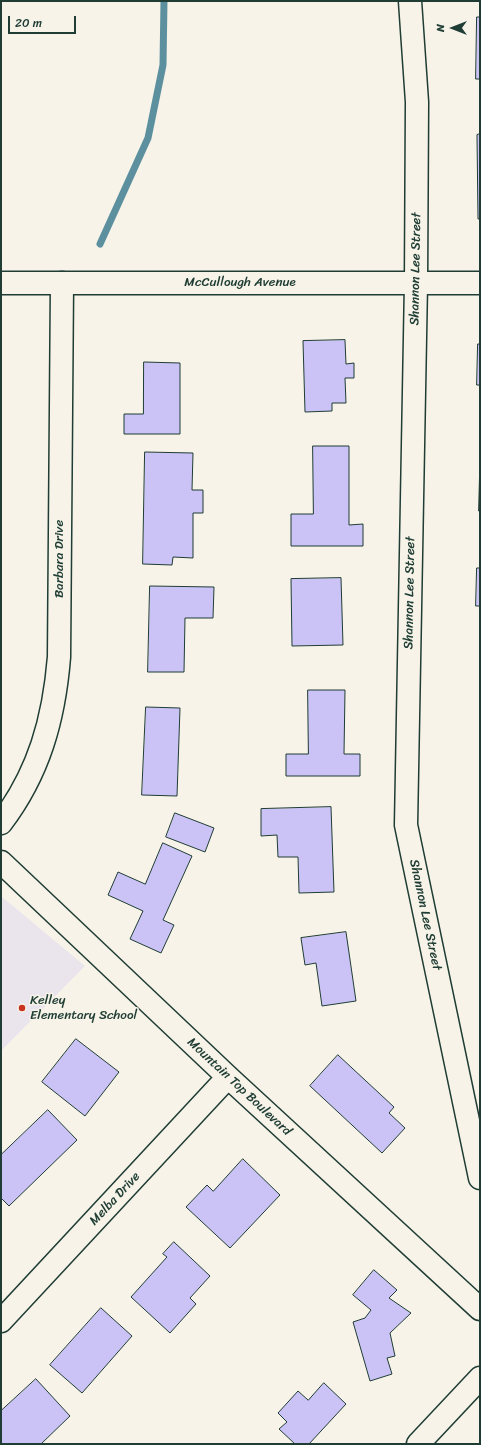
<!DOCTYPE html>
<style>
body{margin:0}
#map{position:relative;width:481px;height:1445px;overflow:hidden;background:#f7f3e8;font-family:Sriracha,sans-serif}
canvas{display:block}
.frame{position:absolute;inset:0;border:2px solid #1f3d34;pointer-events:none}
.north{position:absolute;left:433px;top:8px;width:40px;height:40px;-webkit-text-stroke:3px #f7f3e8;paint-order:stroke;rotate:270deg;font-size:11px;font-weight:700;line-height:16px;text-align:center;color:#1f3d34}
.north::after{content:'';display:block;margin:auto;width:14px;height:18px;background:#1f3d34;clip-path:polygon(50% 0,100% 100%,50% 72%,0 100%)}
.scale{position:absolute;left:8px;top:16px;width:68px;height:18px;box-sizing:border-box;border:2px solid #1f3d34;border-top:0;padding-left:5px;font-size:12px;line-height:14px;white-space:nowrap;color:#1f3d34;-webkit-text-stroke:3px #f7f3e8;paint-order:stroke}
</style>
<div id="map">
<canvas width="481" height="1445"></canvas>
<div class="frame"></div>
<div class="north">N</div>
<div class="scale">20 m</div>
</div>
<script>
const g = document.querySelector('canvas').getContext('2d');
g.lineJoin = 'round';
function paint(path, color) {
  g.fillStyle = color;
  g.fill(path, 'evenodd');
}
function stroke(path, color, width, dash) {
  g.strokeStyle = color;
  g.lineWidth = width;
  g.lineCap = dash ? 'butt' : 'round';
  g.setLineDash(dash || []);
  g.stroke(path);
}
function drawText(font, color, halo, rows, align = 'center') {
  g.font = font + ' Sriracha,sans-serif';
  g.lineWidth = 3;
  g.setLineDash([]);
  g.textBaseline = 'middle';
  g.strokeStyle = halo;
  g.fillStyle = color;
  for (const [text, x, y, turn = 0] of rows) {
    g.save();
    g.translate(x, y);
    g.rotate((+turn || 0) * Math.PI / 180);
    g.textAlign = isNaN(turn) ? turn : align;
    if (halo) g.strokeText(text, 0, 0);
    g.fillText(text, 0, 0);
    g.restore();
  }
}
paint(new Path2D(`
 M1 896 85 966 1 1051Z`), '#eae5ec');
stroke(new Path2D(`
 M100 244 148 138 163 65 164 1`), '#5c909f', 7);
const building = new Path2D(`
 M477 17H480V79H476Z
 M480 134V219H478L477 135Z
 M345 340 346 364 354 363V378H345L346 403H332V411L305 412 303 341Z
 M478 344H480V385H477Z
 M144 362 180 363V434H124V414H143Z
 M313 446H349V525L363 524V546H291V514H313Z
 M145 452 193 453 192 490H203V513H193V558L173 557 172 565 143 564Z
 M480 459V511H479Z
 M477 568H480V606H476Z
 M341 578 343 645 292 646 291 579Z
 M150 586 214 587 213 618H185L184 672H148Z
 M308 690H345L344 754H360V776H286V754H308Z
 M146 707 180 708 177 796 142 795Z
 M331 807 334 892 299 893 298 857H278L277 835 261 836V809Z
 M175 813 214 828 205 852 166 837Z
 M163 843 192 856 163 920 174 925 161 953 130 939 143 911 108 895 118 872 145 884Z
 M346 932 356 1001 322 1006 316 963 305 965 301 938Z
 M76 1039 119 1072 85 1116 42 1082Z
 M338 1055 394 1107 389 1113 405 1128 382 1153 310 1086Z
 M48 1110 77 1140 9 1206 1 1198V1155Z
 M243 1159 280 1195 230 1248 186 1207 207 1185 213 1191Z
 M174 1242 210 1276 190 1298 196 1304 170 1333 131 1297 167 1257 163 1254Z
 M374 1270 397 1290 389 1298 411 1313 390 1333 395 1356 387 1358 392 1374 370 1381 353 1322 365 1318 371 1310 353 1295Z
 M101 1308 132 1336 82 1393 50 1365Z
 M36 1379 70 1416 41 1444H1V1411Z
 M324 1383 346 1404 309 1444H295L279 1429 287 1422 278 1413 298 1391 308 1400Z`);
paint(building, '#cbc3f5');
stroke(building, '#1f3d34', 1);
const minor = new Path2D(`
 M410 1 417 102 416 283 406 825 480 1178
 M1 823C39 773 54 719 59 657L62 283
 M1 862 228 1077 480 1309
 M1 1321 228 1077
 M418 1444 480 1378`);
const secondary = new Path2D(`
 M1 283H480`);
stroke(minor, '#1f3d34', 25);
stroke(secondary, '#1f3d34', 25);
stroke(minor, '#f7f3e8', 22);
stroke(secondary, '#f7f3e8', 22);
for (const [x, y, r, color] of [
 [22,1008,4,"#c8321e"]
]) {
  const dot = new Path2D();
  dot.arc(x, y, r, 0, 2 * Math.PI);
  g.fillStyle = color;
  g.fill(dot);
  stroke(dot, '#f7f3e8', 1.5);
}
drawText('13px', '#1f3d34', '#f7f3e8', [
 ["Shannon Lee Street",416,269,-89],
 ["McCullough Avenue",240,283],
 ["Barbara Drive",60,559,-90],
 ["Shannon Lee Street",410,593,-89],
 ["Shannon Lee Street",425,915,78],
 ["Mountain Top Boulevard",239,1087,43],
 ["Melba Drive",115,1199,-47]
]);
drawText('13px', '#1f3d34', '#f7f3e8', [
 ["Kelley",30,1001],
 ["Elementary School",30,1016]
], 'left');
</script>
